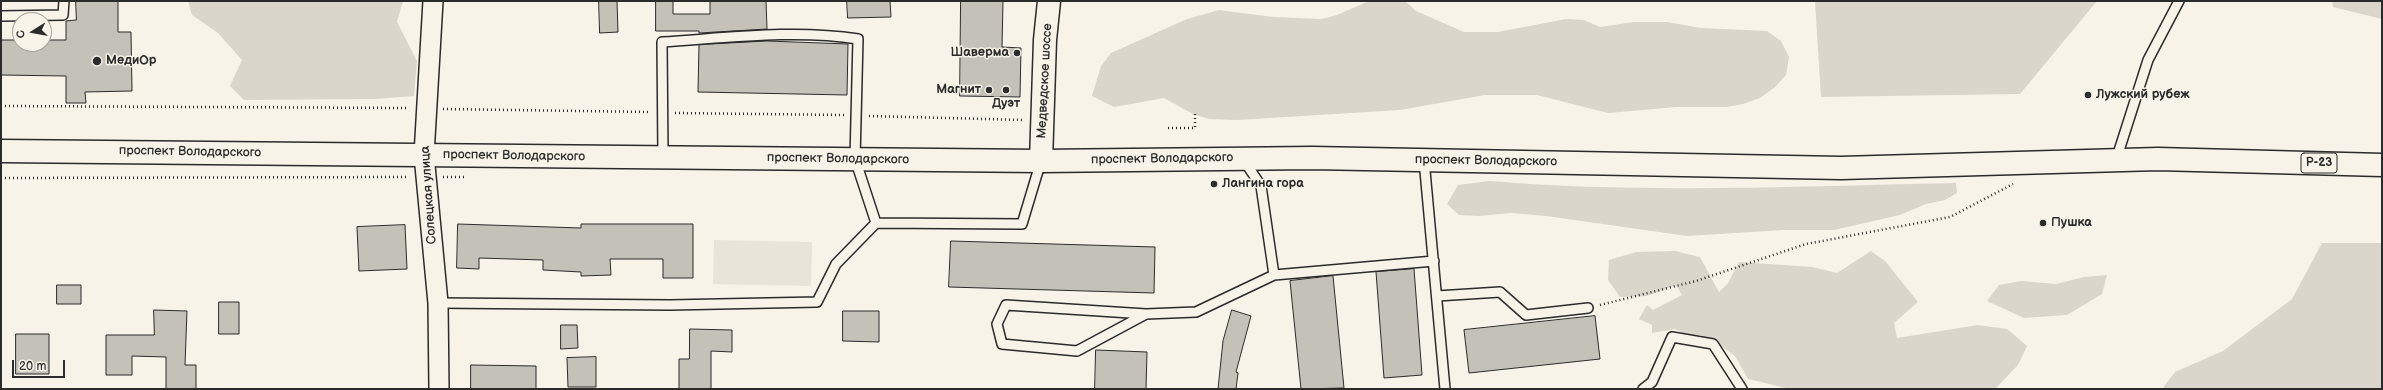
<!DOCTYPE html>
<meta charset="utf-8">
<style>
body{margin:0}
#map{position:relative;width:2383px;height:390px;overflow:hidden;background:#f7f3e8;font-family:"Balsamiq Sans",sans-serif}
canvas{display:block}
.frame{position:absolute;inset:0;border:2px solid #2b2b2b;pointer-events:none}
.north{position:absolute;left:12px;top:12px;width:40px;height:40px;box-sizing:border-box;background:#f7f3e8;border:1px solid #a5a39c;border-radius:50%;rotate:259deg;font-size:11px;font-weight:700;line-height:16px;text-align:center;color:#2b2b2b}
.north::after{content:'';display:block;margin:auto;width:14px;height:18px;background:#2b2b2b;clip-path:polygon(50% 0,100% 100%,50% 72%,0 100%)}
.scale{position:absolute;left:12px;top:360px;width:53px;height:18px;box-sizing:border-box;border:2px solid #2b2b2b;border-top:0;padding-left:5px;font-size:12px;line-height:14px;white-space:nowrap;color:#2b2b2b;-webkit-text-stroke:3px #f7f3e8;paint-order:stroke}
</style>
<div id="map">
<canvas width="2383" height="390"></canvas>
<div class="frame"></div>
<div class="north">С</div>
<div class="scale">20 m</div>
</div>
<script>
const g = document.querySelector('canvas').getContext('2d');
g.lineJoin = 'round';
function paint(path, color) {
  g.fillStyle = color;
  g.fill(path, 'evenodd');
}
function stroke(path, color, width, dash) {
  g.strokeStyle = color;
  g.lineWidth = width;
  g.lineCap = dash ? 'butt' : 'round';
  g.setLineDash(dash || []);
  g.stroke(path);
}
function drawText(font, color, halo, rows, align = 'center') {
  g.font = font + ' "Balsamiq Sans",sans-serif';
  g.lineWidth = 3;
  g.setLineDash([]);
  g.textBaseline = 'middle';
  g.strokeStyle = halo;
  g.fillStyle = color;
  for (const [text, x, y, turn = 0] of rows) {
    g.save();
    g.translate(x, y);
    g.rotate((+turn || 0) * Math.PI / 180);
    g.textAlign = isNaN(turn) ? turn : align;
    if (halo) g.strokeText(text, 0, 0);
    g.fillText(text, 0, 0);
    g.restore();
  }
}
paint(new Path2D(`
 M714 240 812 242 811 286 713 284Z`), '#e8e4da');
paint(new Path2D(`
 M188 1H403L397 22 417 61 414 96 376 99 244 100 230 86 242 60 218 33 192 15Z
 M1369 1H1405L1416 11 1464 32H1498L1566 19 1584 20 1600 27 1634 22H1667L1701 28 1767 31 1781 41 1789 57 1786 75 1774 88 1760 98 1743 104 1727 107H1677L1608 113 1537 95H1485L1400 110 1237 120 1209 119 1193 114 1164 98 1114 107 1092 96 1101 66 1111 53 1187 19 1219 10 1273 17 1321 19 1337 15Z
 M1815 1H2097L2020 94 1821 97Z
 M2332 1H2382V19L2333 7Z
 M1489 181C1644 194 1800 186 1956 183L1957 193 1945 200 1926 204 1900 215 1834 230H1783L1687 236 1546 216 1511 213 1479 216 1459 215 1447 204 1458 185Z
 M2322 243H2382V389H2162L2175 372 2223 351 2292 299Z
 M1675 251 1700 257 1719 292 1728 283 1739 262 1812 267 1837 273 1871 251 1885 261 1918 302 1894 323 1897 338 1978 325 2007 329 2027 346 2018 365 1995 389H1790L1748 379 1735 356 1713 340 1700 335 1689 336 1675 329 1652 333V325L1639 319 1647 305 1653 310 1682 295 1676 285 1647 296 1620 297 1608 280 1609 260 1636 252Z
 M2107 275 2102 294 2067 315 2024 318 1987 301 1999 285 2021 281 2056 284 2084 277Z`), '#dad6cc');
const building = new Path2D(`
 M76 1H118V32H131L132 91 85 92 86 103H66V76L1 75V40H20V44H44V40H66V21L76 20Z
 M599 1H617L618 32 600 33Z
 M656 1H673V14H710V1H766L767 29 699 33V31H656Z
 M847 1H890L891 17 848 18Z
 M961 1H1003L1002 47 1021 48 1020 97 960 96Z
 M767 41 848 44 847 95 698 92 699 45Z
 M458 224 581 228V224H693V278H663V259H610L611 275 581 276V272L543 270V260L479 258V269L457 268Z
 M405 225 407 269 359 271 357 227Z
 M951 241 1155 247 1154 293 949 287Z
 M1414 269 1422 375 1384 378 1376 272Z
 M1333 276 1344 388 1301 389 1290 281Z
 M57 285H81V304H57Z
 M219 302H239V334H219Z
 M154 310 187 311 185 365H196V389H166V357L132 356V375H106V335H154Z
 M1232 310 1251 316 1236 372 1238 373 1236 389H1218L1223 341Z
 M843 311H879V342L843 341Z
 M1595 316 1600 359 1469 373 1464 330Z
 M561 325H577L578 348 561 349Z
 M690 329 732 330V352L711 351V389H679V359H689Z
 M16 334H49V374H16Z
 M1096 350 1147 352 1146 389H1095Z
 M596 357V387H568L567 358Z
 M471 365 536 366V389H471Z`);
paint(building, '#c4c1b9');
stroke(building, '#2b2b2b', 1);
const service = new Path2D(`
 M1 16 63 15 64 1
 M663 157 662 42C727 38 794 29 858 39L855 159 876 223 1022 224 1041 161
 M1424 160 1445 389
 M2116 160 2148 60 2179 1
 M1274 275 1434 261
 M1437 296 1500 292 1526 315 1588 308
 M438 303 670 305 817 302 836 264 876 223
 M1146 314 1077 351 1002 344 997 324 1006 305 1146 314 1196 312 1274 275 1261 186 1243 159
 M1643 389 1652 382 1672 337 1713 344 1742 389`);
const minor = new Path2D(`
 M433 1 424 155 438 303 439 389`);
const secondary = new Path2D(`
 M1041 161 1045 40 1049 1`);
const primary = new Path2D(`
 M1 151 1041 161 1312 158 1841 168 2158 159 2382 165`);
stroke(service, '#2b2b2b', 12);
stroke(minor, '#2b2b2b', 22);
stroke(secondary, '#2b2b2b', 25);
stroke(primary, '#2b2b2b', 25);
stroke(new Path2D(`
 M1 106 408 108
 M443 109 650 112
 M675 113 844 115
 M869 116 1024 120
 M1168 128H1195V113
 M443 177H464
 M1 178 408 177
 M1600 305 1696 281 1806 244 1950 217 2013 184`), '#2b2b2b', 2.5, [1, 3]);
stroke(service, '#f7f3e8', 9);
stroke(minor, '#f7f3e8', 19);
stroke(secondary, '#f7f3e8', 22);
stroke(primary, '#f7f3e8', 22);
for (const [x, y, r, color] of [
 [1017,53,4,"#2b2b2b"],
 [97,61,5,"#2b2b2b"],
 [989,90,4,"#2b2b2b"],
 [1006,90,4,"#2b2b2b"],
 [2088,95,4,"#2b2b2b"],
 [1214,184,4,"#2b2b2b"],
 [2043,223,4,"#2b2b2b"]
]) {
  const dot = new Path2D();
  dot.arc(x, y, r, 0, 2 * Math.PI);
  g.fillStyle = color;
  g.fill(dot);
  stroke(dot, '#f7f3e8', 1.5);
}
for (const [x, y, w] of [
 [2319,163,36]
]) {
  const box = new Path2D();
  box.roundRect(x - w / 2, y - 10, w, 20, 3);
  g.fillStyle = '#f7f3e8';
  g.fill(box);
  stroke(box, '#2b2b2b', 1);
}
drawText('bold 12px', '#2b2b2b', null, [
 ["Р-23",2319,163]
]);
drawText('bold 13px', '#2b2b2b', '#f7f3e8', [
 ["Шаверма",1009,53,"right"],
 ["МедиОр",106,61],
 ["Магнит",981,90,"right"],
 ["Лужский рубеж",2096,95],
 ["Дуэт",1006,104,"center"],
 ["Лангина гора",1222,184],
 ["Пушка",2051,223]
], 'left');
drawText('13px', '#2b2b2b', '#f7f3e8', [
 ["Медведское шоссе",1045,81,-87],
 ["проспект Володарского",190,152,1],
 ["проспект Володарского",514,156,1],
 ["проспект Володарского",838,159,1],
 ["проспект Володарского",1162,159,-1],
 ["проспект Володарского",1486,161,1],
 ["Солецкая улица",429,195,-94]
]);
</script>
